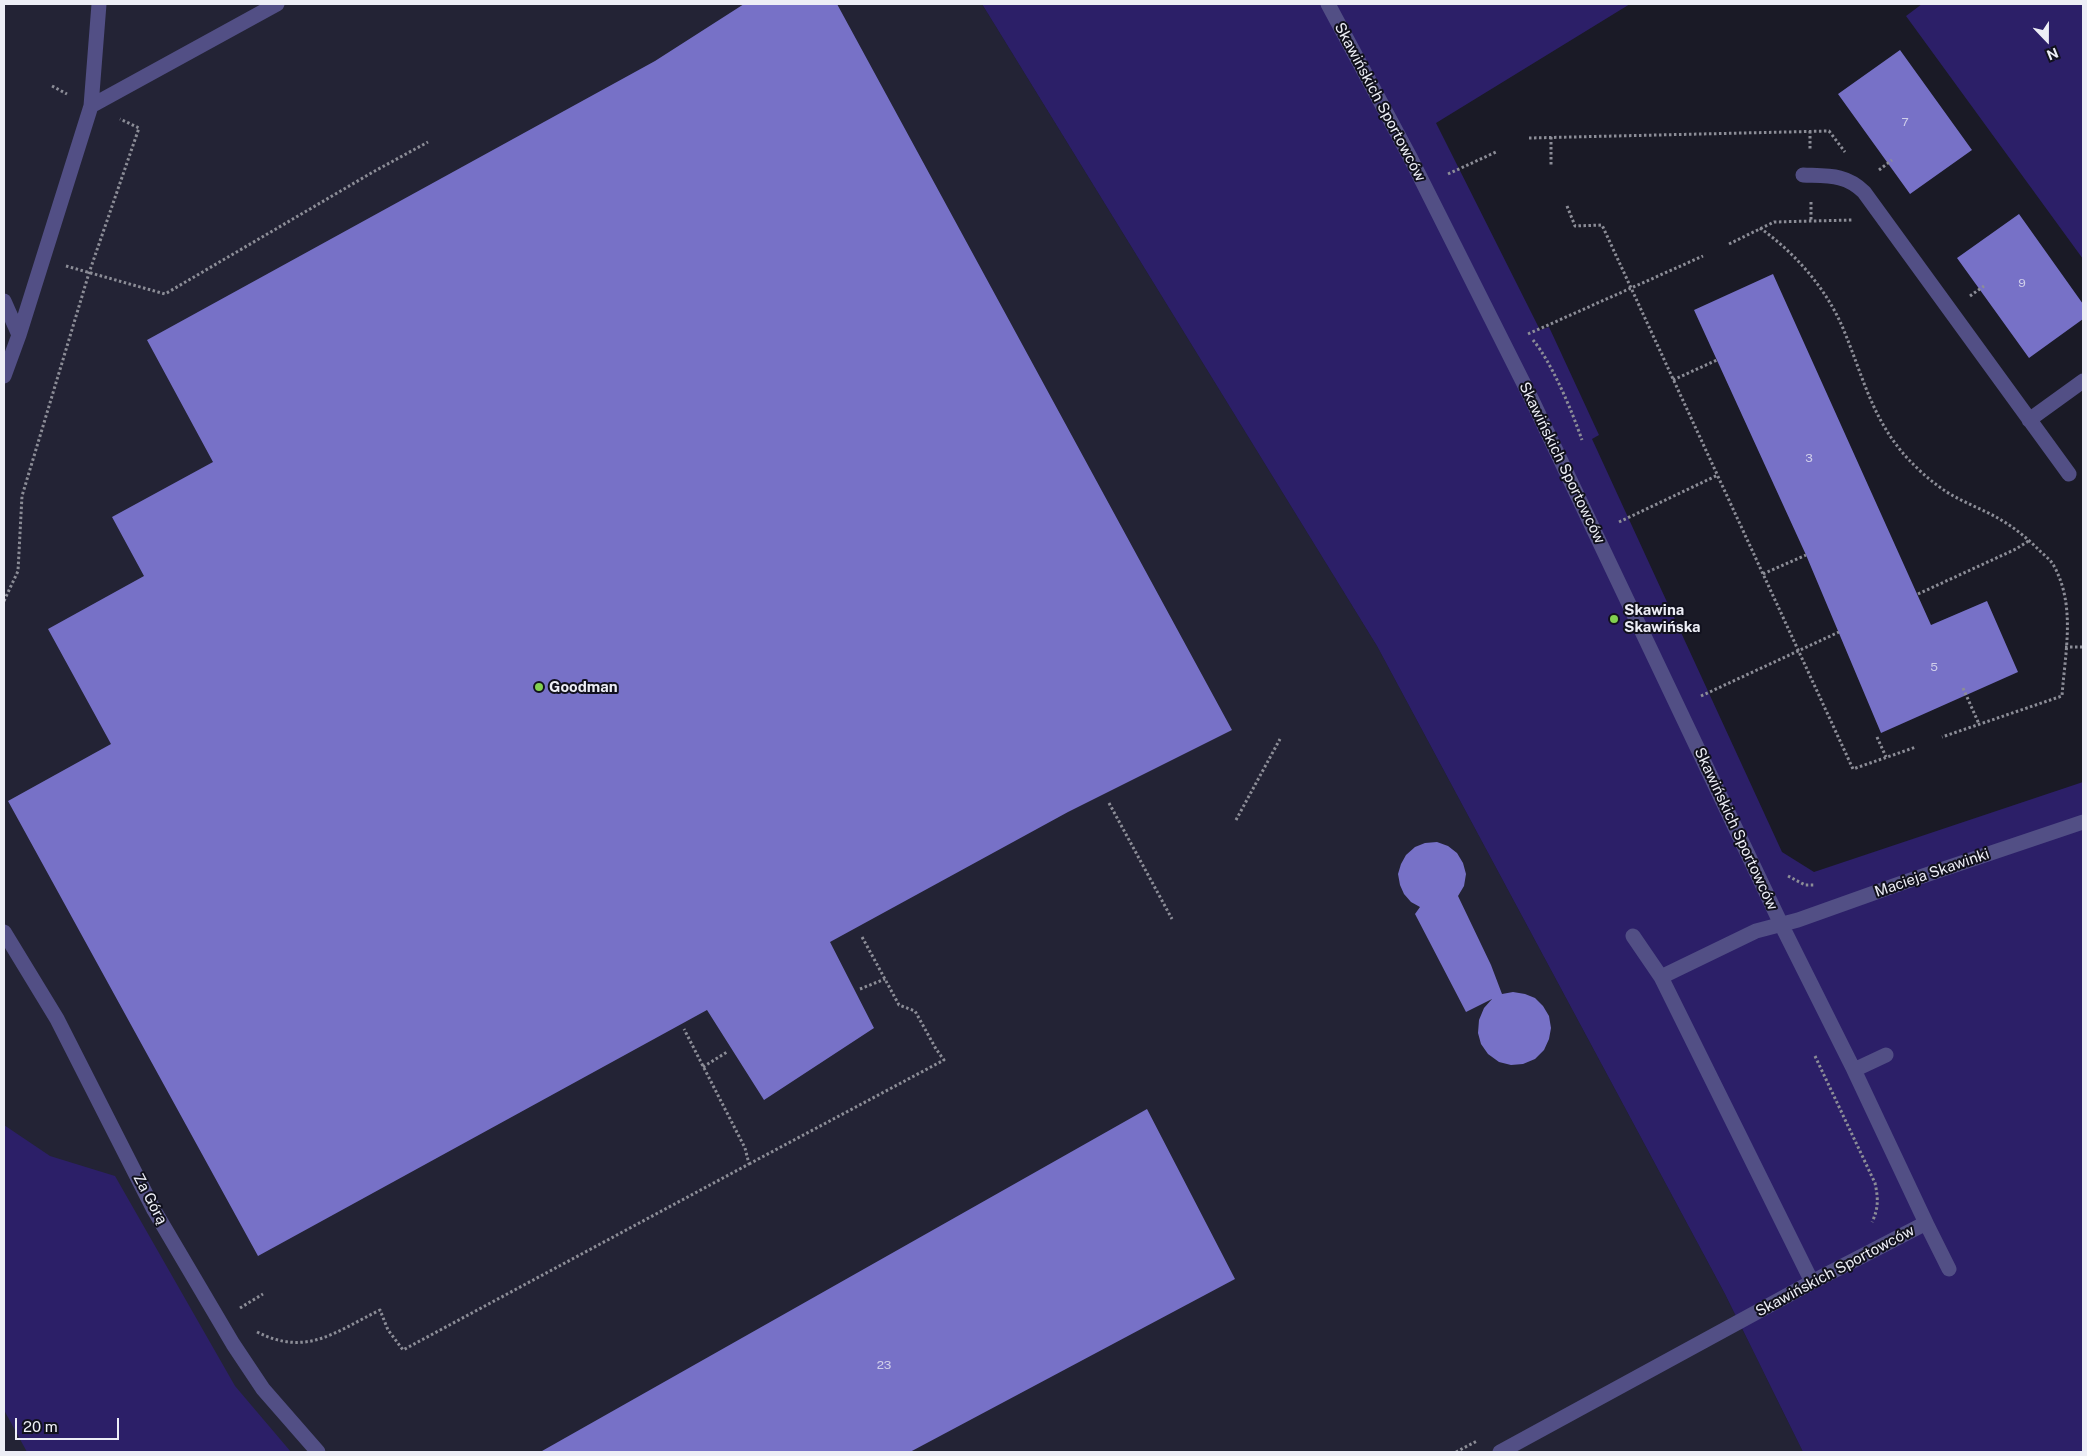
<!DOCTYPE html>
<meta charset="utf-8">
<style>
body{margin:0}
#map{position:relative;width:2087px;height:1456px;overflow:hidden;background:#1a1a26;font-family:"Public Sans",sans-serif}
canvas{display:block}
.frame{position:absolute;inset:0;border:5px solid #edeef6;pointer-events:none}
.north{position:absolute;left:2022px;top:15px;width:50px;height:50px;-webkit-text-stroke:4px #11111d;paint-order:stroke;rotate:158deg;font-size:14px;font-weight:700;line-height:20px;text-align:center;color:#edeef6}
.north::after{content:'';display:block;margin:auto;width:18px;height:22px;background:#edeef6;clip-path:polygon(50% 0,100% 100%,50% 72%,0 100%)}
.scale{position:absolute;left:15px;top:1418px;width:104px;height:22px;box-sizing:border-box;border:2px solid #edeef6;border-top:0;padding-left:6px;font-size:15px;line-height:18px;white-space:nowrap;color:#edeef6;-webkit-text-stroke:4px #11111d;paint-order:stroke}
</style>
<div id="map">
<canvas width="2087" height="1456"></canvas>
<div class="frame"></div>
<div class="north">N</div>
<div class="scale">20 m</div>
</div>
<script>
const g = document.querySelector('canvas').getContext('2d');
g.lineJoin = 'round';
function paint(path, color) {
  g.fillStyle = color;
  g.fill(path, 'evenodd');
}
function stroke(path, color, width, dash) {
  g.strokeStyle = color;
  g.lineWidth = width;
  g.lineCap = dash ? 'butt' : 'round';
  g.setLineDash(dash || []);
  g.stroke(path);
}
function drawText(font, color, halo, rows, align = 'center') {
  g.font = font + ' "Public Sans",sans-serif';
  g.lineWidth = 4;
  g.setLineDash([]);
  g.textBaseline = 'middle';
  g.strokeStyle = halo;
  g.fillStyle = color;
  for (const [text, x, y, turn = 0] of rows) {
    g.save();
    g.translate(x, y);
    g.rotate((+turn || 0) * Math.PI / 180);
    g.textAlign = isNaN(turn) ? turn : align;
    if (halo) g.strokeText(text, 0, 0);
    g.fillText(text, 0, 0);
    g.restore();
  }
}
paint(new Path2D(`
 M4 4H982L1377 646 1725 1294 1803 1452H4Z`), '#232335');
paint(new Path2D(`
 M982 4H1630L1436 123 1540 330 1549 327 1599 435 1592 439 1782 852 1814 872 2083 782V1452H1803L1725 1294 1377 646Z
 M1922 4H2083V259L1906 16Z
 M4 1125 50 1156 115 1176 235 1386 291 1452H27L4 1410Z`), '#2c1f68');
paint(new Path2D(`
 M744 4H837L1232 730 1068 812 830 942 874 1028 764 1100 707 1010 258 1256 8 801 111 744 48 629 144 576 112 517 213 462 147 340 655 61Z
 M1900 50 1972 150 1910 194 1838 94Z
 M2019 214 2083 304V319L2029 358 1957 258Z
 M1773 274 1931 625 1987 601 2018 672 1881 733 1806 555 1694 310Z
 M1437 842 1448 846 1457 853 1463 863 1466 874 1464 886 1458 896 1491 965 1502 994 1513 992 1525 994 1535 998 1543 1006 1549 1016 1551 1028 1549 1039 1544 1050 1535 1059 1523 1064 1511 1065 1499 1062 1488 1054 1481 1044 1478 1033 1479 1020 1484 1008 1492 999 1466 1012 1415 914 1420 907 1411 902 1404 894 1400 885 1398 874 1401 864 1406 855 1415 847 1425 843Z
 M1147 1109 1235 1279 910 1452H543L542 1451Z`), '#7771c7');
stroke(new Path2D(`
 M52 86 67 94
 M1810 131V150
 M1551 137V167
 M1529 138 1829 131 1845 152
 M1879 170 1892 160
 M1448 174 1496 152
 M1811 202V221
 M1567 206 1575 226 1602 225 1853 769 1916 747
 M1760 228C1794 252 1825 287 1842 326 1863 375 1871 419 1909 460 1917 468 1927 478 1937 485 1957 501 1982 508 2003 521 2016 529 2028 539 2039 550 2044 555 2051 560 2054 566 2076 606 2065 653 2062 696L1942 737
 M1729 244 1774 222 1853 220
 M66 266 165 294 373 172 428 142
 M1970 296 1984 286
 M1528 334 1703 256
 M1533 340C1552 363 1572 411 1582 440
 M1673 380 1717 360
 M1619 522 1718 475
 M1763 574 1806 555
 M1918 594 2016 549 2030 540
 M4 601 18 571 22 496 89 273 139 128 120 119
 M2065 647H2083
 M1963 688 1979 724
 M1701 696 1839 632
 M1877 737 1886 757
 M1109 803 1172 919
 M1236 820 1280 739
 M1788 876 1805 885H1814
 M860 989 885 979
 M1815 1056 1875 1183C1878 1197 1879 1208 1872 1222
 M703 1067 727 1052
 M749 1164 944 1060 936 1049 915 1011 899 1005 861 935
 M240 1308 263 1294
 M257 1332C307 1357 335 1332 380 1310L388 1330 403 1350 749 1164 745 1148 684 1029
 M1456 1452 1477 1441`), '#8c8d97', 3, [2.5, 2.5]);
stroke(new Path2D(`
 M1328 4 1411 159 1532 400 1781 924 1854 1070 1926 1223 1812 1282 1500 1452
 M91 106 277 4
 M1803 175C1828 176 1846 174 1864 192L2069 474
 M4 301 19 335 4 376
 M19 335 91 106 99 4
 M2029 420 2083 381
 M4 932 57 1019 154 1210 233 1344 263 1389 318 1452
 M1633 936 1661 977
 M1854 1070 1886 1055
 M1926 1223 1949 1269
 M1812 1282 1661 977 1756 931 1798 920 1899 884 2083 822`), '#524f85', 15);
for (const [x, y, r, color] of [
 [1614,619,5,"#82d04f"],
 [539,687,5,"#82d04f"]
]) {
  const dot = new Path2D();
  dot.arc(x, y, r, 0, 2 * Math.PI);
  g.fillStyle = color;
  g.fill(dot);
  stroke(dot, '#11111d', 2);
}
drawText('12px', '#d0cfea', null, [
 ["7",1905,122],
 ["9",2022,283],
 ["3",1809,458],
 ["5",1934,667],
 ["23",884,1365]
]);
drawText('15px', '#edeef6', '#11111d', [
 ["Skawińskich Sportowców",1380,102,62],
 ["Skawińskich Sportowców",1562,463,64],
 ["Skawińskich Sportowców",1736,829,65],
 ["Macieja Skawinki",1932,873,-19],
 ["Za Górą",150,1199,62],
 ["Skawińskich Sportowców",1835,1271,-28]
]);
drawText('bold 15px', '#edeef6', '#11111d', [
 ["Skawina",1624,610],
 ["Skawińska",1624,627],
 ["Goodman",549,687]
], 'left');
</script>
